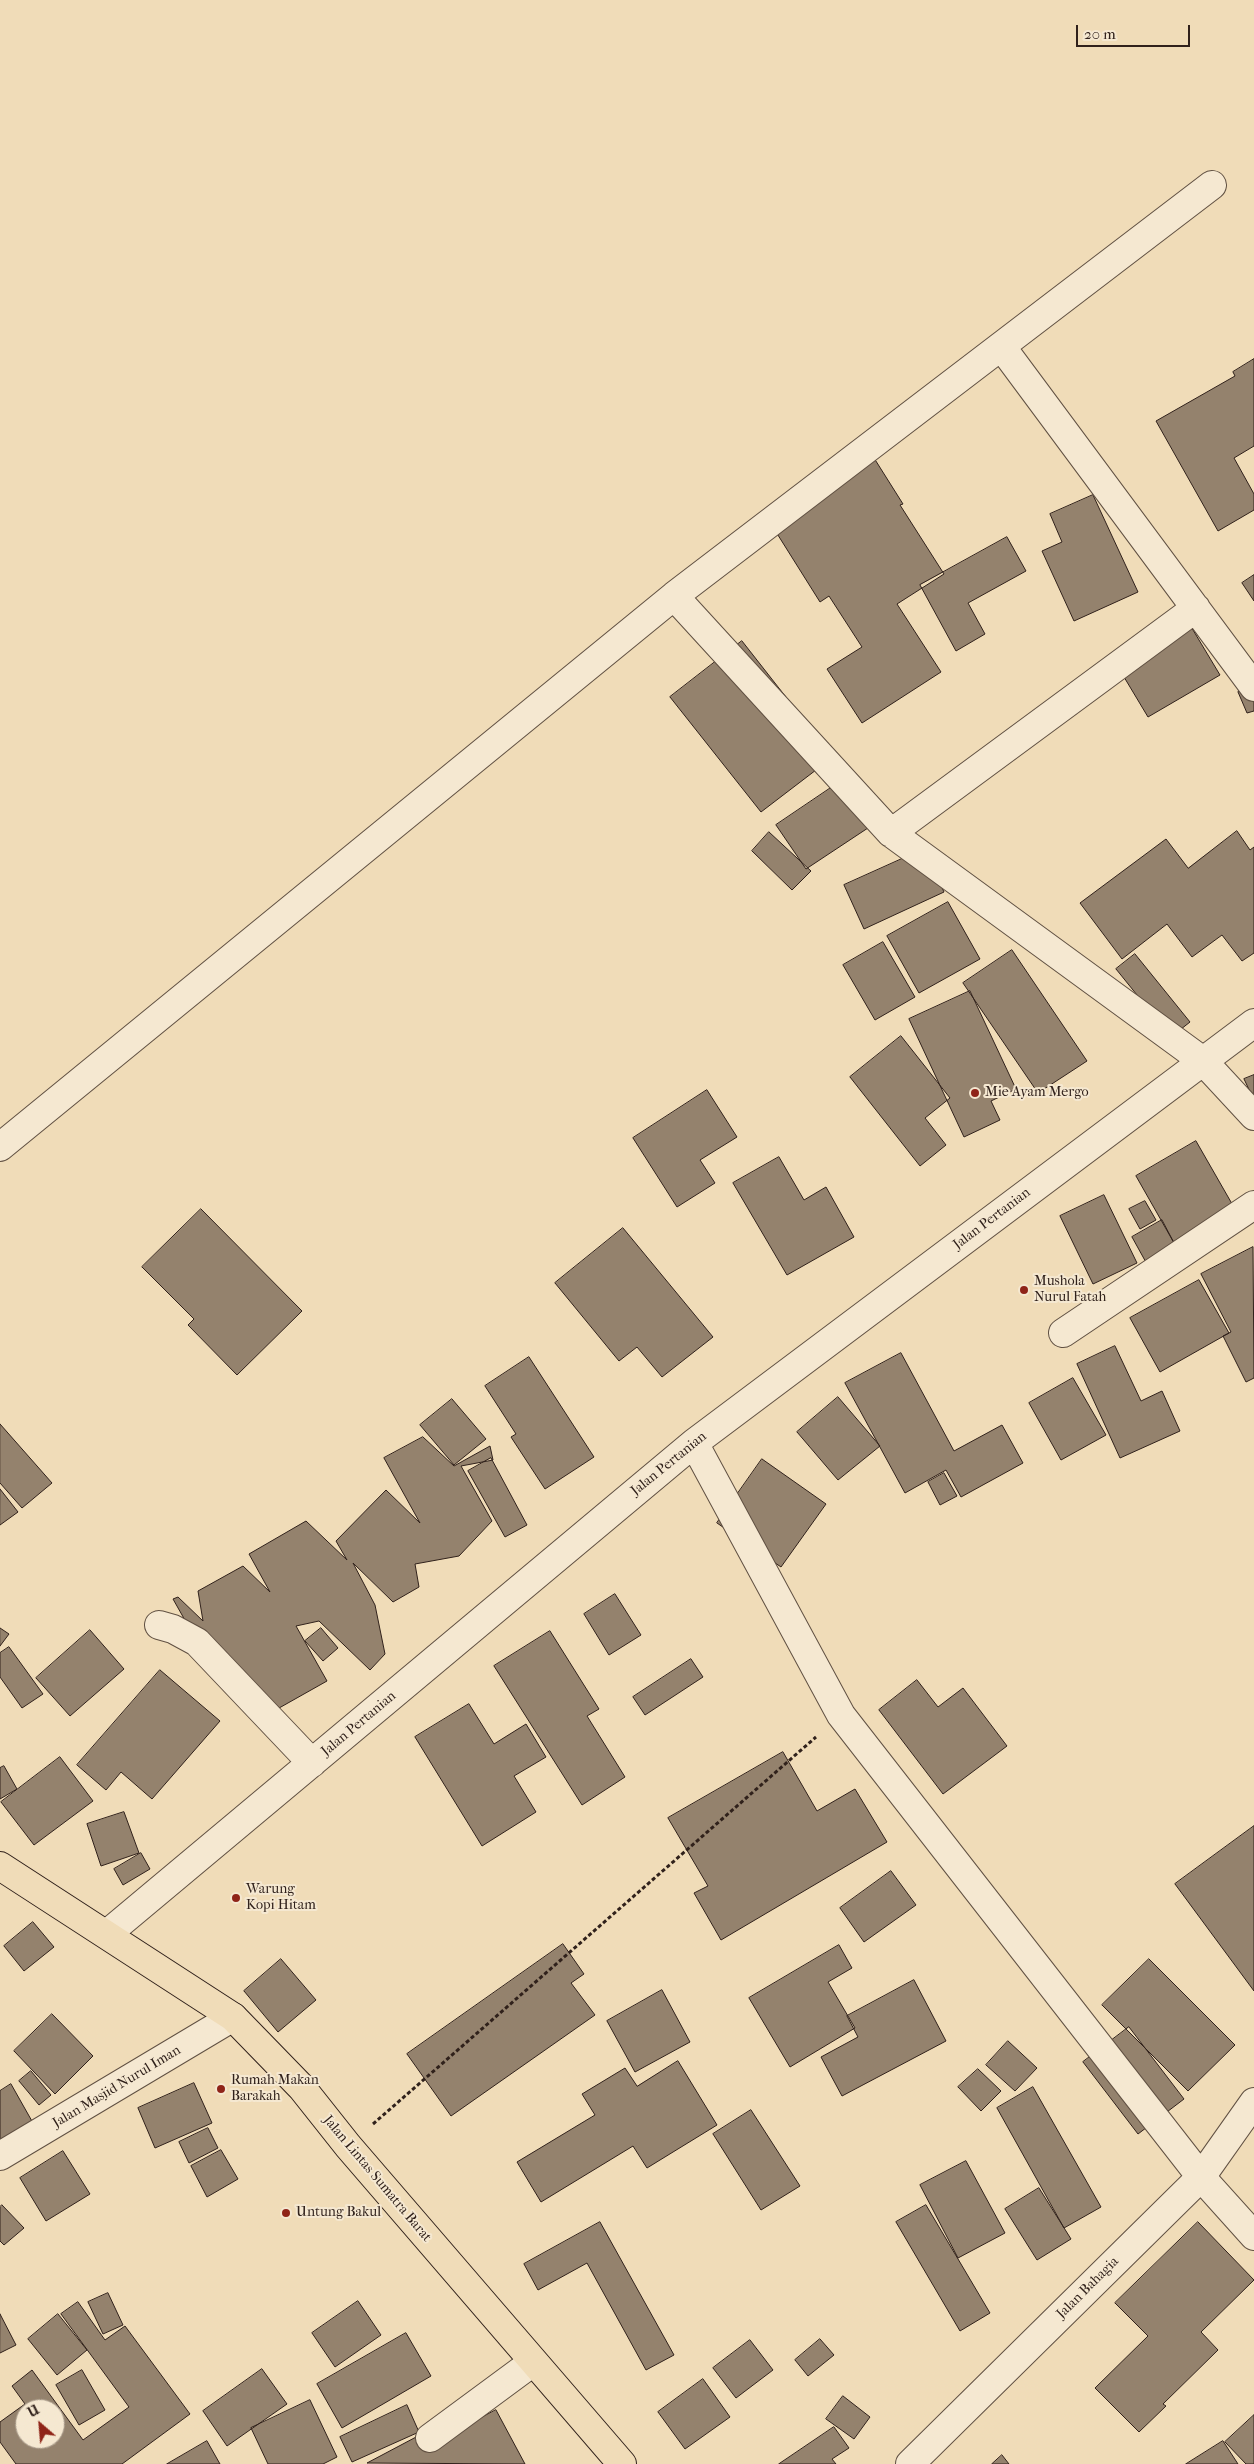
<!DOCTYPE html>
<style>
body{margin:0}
#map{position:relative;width:1254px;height:2464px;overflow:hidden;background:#f0dcb8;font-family:"IM FELL French Canon",serif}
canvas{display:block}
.north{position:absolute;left:15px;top:2399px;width:50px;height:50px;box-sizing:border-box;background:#f5e8d1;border:1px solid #a69888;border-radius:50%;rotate:333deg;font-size:14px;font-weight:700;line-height:20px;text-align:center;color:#30211b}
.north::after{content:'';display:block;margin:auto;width:18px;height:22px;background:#8f2418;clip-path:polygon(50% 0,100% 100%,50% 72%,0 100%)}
.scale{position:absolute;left:1076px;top:25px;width:114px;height:22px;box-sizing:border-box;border:2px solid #30211b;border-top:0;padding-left:6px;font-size:15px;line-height:18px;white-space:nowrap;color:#30211b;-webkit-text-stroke:4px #f5e8d1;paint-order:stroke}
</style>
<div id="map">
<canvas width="1254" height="2464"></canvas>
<div class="north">U</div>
<div class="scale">20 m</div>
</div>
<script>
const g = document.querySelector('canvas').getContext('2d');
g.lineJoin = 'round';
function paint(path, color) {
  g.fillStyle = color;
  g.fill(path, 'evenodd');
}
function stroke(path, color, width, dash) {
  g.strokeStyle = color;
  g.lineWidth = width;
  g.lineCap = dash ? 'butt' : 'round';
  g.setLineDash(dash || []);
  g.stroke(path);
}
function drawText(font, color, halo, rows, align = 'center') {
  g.font = font + ' "IM FELL French Canon",serif';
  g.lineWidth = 4;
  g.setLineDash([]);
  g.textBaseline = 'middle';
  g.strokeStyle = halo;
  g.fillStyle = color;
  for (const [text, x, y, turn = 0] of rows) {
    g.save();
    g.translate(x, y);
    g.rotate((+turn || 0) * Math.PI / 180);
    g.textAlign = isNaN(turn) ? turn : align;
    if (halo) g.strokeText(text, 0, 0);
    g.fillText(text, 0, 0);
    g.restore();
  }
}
const building = new Path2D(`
 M1254 359V446L1234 458 1254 494V510L1218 531 1156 421 1235 376 1233 372Z
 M874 458 903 504 900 505 944 574 897 604 941 672 862 723 827 669 862 647 829 596 820 602 771 524Z
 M1093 495 1138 592 1074 621 1042 551 1062 542 1050 514Z
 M1007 537 1026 571 968 603 985 634 956 651 920 585Z
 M1254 575V601L1242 583Z
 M1190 625 1220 675 1148 717 1118 667Z
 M742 641 833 757 761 812 670 697Z
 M1254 686V711L1247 713 1238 692Z
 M844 779 874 824 806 869 776 825Z
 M1237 831 1250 850 1254 847V953L1242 961 1222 935 1192 957 1167 924 1122 959 1080 903 1166 839 1188 868Z
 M769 832 811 871 792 890 752 851Z
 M924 849 944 892 864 929 844 885Z
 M948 902 980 959 919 993 887 936Z
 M883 942 915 997 875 1020 843 965Z
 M1012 950 1087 1061 1038 1093 963 983Z
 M1135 954 1190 1022 1171 1037 1116 969Z
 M970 991 1016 1089 991 1101 1000 1120 964 1137 909 1019Z
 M901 1036 950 1098 925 1118 946 1145 920 1166 850 1077Z
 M1254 1075V1100L1244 1079Z
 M707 1090 737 1137 700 1160 715 1183 677 1207 633 1138Z
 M1196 1141 1243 1223 1182 1257 1136 1176Z
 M779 1157 804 1200 826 1187 854 1237 787 1275 733 1183Z
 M1104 1195 1137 1263 1093 1284 1060 1216Z
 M1145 1201 1156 1220 1140 1229 1129 1209Z
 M201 1209 302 1311 237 1375 188 1325 194 1319 142 1267Z
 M1162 1220 1182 1258 1153 1275 1132 1237Z
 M623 1228 713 1337 662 1377 637 1347 619 1361 555 1283Z
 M1253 1247 1254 1378 1246 1382 1223 1336 1231 1332 1201 1274Z
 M1199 1280 1229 1333 1160 1372 1130 1318Z
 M1115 1346 1141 1401 1162 1391 1180 1431 1120 1458 1077 1364Z
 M901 1353 954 1451 1002 1425 1023 1463 961 1497 946 1470 905 1493 845 1383Z
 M529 1357 594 1457 545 1489 511 1437 516 1434 485 1386Z
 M1073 1378 1106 1435 1061 1460 1029 1403Z
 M838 1397 880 1446 838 1480 797 1432Z
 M452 1399 486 1439 454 1465 420 1425Z
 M0 1424 52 1483 22 1508 0 1483Z
 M423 1437 454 1466 490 1446 493 1460 461 1466 492 1521 459 1556 415 1564 419 1587 393 1602 353 1563 375 1605 385 1654 370 1670 319 1621 296 1626 327 1681 272 1712 195 1638 173 1599 178 1597 203 1621 198 1591 243 1566 270 1592 249 1554 306 1521 347 1560 336 1541 386 1490 420 1523 384 1458Z
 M491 1458 527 1525 505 1537 468 1471Z
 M762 1459 826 1504 781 1567 717 1523Z
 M944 1473 957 1496 940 1505 928 1482Z
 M0 1489 18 1512 0 1525Z
 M615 1594 641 1635 609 1655 584 1614Z
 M0 1628 9 1634 0 1646Z
 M321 1628 338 1648 323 1661 305 1641Z
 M90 1630 124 1669 70 1716 36 1678Z
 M550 1631 599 1709 587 1716 625 1777 582 1805 494 1666Z
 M9 1647 43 1694 22 1708 0 1677V1653Z
 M691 1659 703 1677 645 1715 633 1697Z
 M160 1670 220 1721 152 1799 121 1772 106 1790 77 1765Z
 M917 1680 938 1707 963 1688 1007 1746 943 1794 879 1710Z
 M469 1704 494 1744 526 1724 546 1757 514 1776 536 1812 482 1846 415 1737Z
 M783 1752 817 1811 855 1789 887 1842 721 1940 694 1893 708 1886 668 1818Z
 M60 1757 93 1801 34 1845 1 1802Z
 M4 1766 17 1789 0 1799V1768Z
 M124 1812 139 1853 101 1866 87 1824Z
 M1254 1826V1991L1175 1884Z
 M141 1853 150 1869 123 1885 114 1869Z
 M891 1871 916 1905 864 1942 840 1908Z
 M33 1922 54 1947 24 1971 4 1946Z
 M563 1944 584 1974 571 1983 595 2015 451 2116 407 2054Z
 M839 1945 852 1968 828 1982 855 2028 790 2067 749 1998Z
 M281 1959 316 2000 278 2032 244 1991Z
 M1149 1959 1235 2045 1188 2091 1102 2005Z
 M914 1980 946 2041 842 2096 821 2057 858 2037 847 2016Z
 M662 1990 690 2042 635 2072 607 2021Z
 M52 2014 93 2056 55 2094 14 2051Z
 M1129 2027 1184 2099 1138 2134 1083 2062Z
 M1008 2041 1037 2068 1015 2091 986 2065Z
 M678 2061 717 2125 647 2168 633 2146 541 2202 517 2162 595 2115 582 2094 625 2068 637 2086Z
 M978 2069 1001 2091 981 2111 958 2087Z
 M31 2071 51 2095 39 2105 19 2081Z
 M194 2083 212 2123 155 2148 138 2108Z
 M11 2084 37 2130 0 2152V2091Z
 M1033 2087 1101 2207 1064 2228 997 2108Z
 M751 2110 800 2186 761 2210 713 2134Z
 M208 2128 218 2148 189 2163 179 2142Z
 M221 2150 238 2179 207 2197 191 2166Z
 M63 2151 90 2194 46 2221 20 2178Z
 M966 2161 1005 2233 958 2258 920 2185Z
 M1039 2188 1071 2239 1037 2260 1005 2209Z
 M2 2205 24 2228 4 2245 0 2241V2207Z
 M926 2205 990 2313 960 2331 896 2222Z
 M600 2222 674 2355 646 2370 587 2263 538 2290 524 2264Z
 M1198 2222 1254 2280 1201 2332 1218 2350 1163 2404 1166 2406 1139 2432 1095 2388 1148 2336 1115 2303Z
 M108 2293 123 2325 103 2334 88 2302Z
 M358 2301 381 2335 335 2367 312 2333Z
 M78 2302 105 2340 125 2326 190 2414 122 2464H16L0 2442V2422L25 2404 12 2386 32 2370 83 2440 129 2407 61 2314ZM25 2409H55V2439H25Z
 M0 2314 16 2345 0 2353Z
 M58 2314 87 2350 57 2375 28 2339Z
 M406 2333 431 2376 342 2428 317 2384Z
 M820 2339 834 2355 808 2376 795 2360Z
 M750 2340 773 2370 736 2398 713 2368Z
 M262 2369 287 2404 227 2446 203 2411Z
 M82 2370 105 2410 79 2425 56 2385Z
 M703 2379 730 2417 685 2449 658 2412Z
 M843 2396 870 2417 854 2439 826 2419Z
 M310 2400 337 2457 323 2464H268L251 2428Z
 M407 2405 419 2432 352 2462 340 2437Z
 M496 2410 525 2464 367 2463 418 2436 424 2448Z
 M1254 2415V2464H1246L1225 2442Z
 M834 2427 849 2448 832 2459 836 2464H779Z
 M207 2441 220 2464H167Z
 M1223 2441 1238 2464H1186Z
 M1002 2455 1009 2464H992Z`);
paint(building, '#94826d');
stroke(building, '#30211b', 1);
const minor = new Path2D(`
 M1001 346 1254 687
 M674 596 891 833 1203 1061 1254 1116
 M891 833 1196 608
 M0 1147 674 596 1212 185
 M1063 1333 1254 1205
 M694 1443 841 1715 1201 2177 1254 2236
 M159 1625 173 1629 197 1642 312 1763
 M107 1934 694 1443 1254 1023
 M0 2156 233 2017
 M430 2438 533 2362
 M910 2464 1201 2177 1254 2102`);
const highway = new Path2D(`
 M0 1866 233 2017 302 2088 348 2146 622 2464`);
stroke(minor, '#605042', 30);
stroke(highway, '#30211b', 30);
stroke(new Path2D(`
 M373 2124 816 1737`), '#30211b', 3, [4, 2.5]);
stroke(minor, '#f5e8d1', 28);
stroke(highway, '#f0dcb8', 28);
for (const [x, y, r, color] of [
 [975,1093,5,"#8f2418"],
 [1024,1290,5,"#8f2418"],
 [236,1898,5,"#8f2418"],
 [221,2089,5,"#8f2418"],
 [286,2213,5,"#8f2418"]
]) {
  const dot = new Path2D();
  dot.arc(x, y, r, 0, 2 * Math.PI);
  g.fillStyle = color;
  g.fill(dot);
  stroke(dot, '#f5e8d1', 2);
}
drawText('14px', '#30211b', '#f5e8d1', [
 ["Mie Ayam Mergo",985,1093],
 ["Mushola",1034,1282],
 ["Nurul Fatah",1034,1298],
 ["Warung",246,1890],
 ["Kopi Hitam",246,1906],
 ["Rumah Makan",231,2081],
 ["Barakah",231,2097],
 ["Untung Bakul",296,2213]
], 'left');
drawText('14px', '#30211b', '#f5e8d1', [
 ["Jalan Pertanian",992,1219,-37],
 ["Jalan Pertanian",669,1464,-39],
 ["Jalan Pertanian",359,1724,-40],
 ["Jalan Masjid Nurul Iman",117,2087,-31],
 ["Jalan Lintas Sumatra Barat",377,2179,50],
 ["Jalan Bahagia",1088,2288,-45]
]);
</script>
